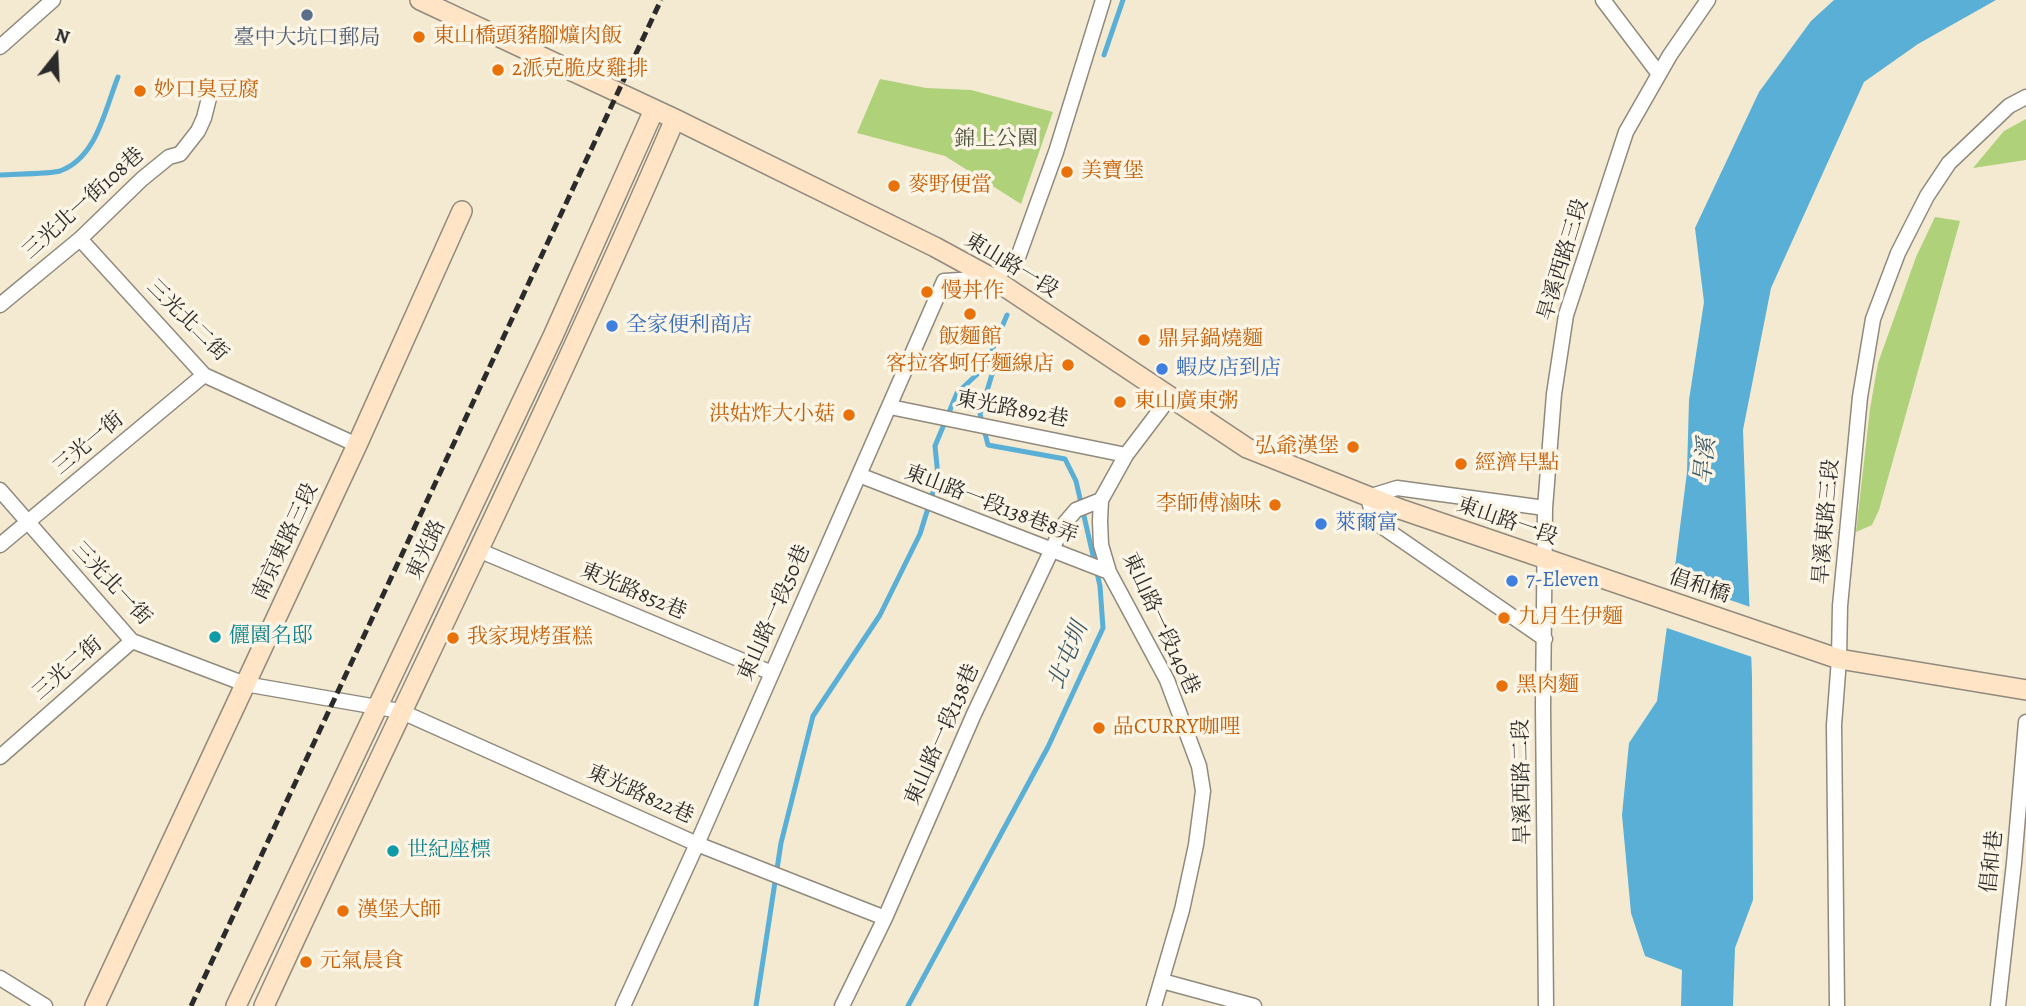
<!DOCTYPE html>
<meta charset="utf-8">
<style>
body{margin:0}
#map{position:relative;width:2026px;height:1006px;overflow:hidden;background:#f4ead1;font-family:Alegreya,serif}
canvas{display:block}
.north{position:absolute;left:21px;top:21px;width:70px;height:70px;-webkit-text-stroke:5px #fcf5e5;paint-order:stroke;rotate:18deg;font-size:19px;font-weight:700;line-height:28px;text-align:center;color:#2b2b2b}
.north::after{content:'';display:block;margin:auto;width:24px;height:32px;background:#2b2b2b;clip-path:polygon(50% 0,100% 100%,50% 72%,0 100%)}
</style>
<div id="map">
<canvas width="2026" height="1006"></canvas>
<div class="north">N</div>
</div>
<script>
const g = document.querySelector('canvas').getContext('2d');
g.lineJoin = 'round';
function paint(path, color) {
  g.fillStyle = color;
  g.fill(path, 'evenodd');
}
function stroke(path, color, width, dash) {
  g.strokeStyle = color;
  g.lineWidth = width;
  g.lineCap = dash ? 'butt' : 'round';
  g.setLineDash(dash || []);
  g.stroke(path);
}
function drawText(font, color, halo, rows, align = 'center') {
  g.font = font + ' Alegreya,"Noto Serif TC",serif';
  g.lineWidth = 7;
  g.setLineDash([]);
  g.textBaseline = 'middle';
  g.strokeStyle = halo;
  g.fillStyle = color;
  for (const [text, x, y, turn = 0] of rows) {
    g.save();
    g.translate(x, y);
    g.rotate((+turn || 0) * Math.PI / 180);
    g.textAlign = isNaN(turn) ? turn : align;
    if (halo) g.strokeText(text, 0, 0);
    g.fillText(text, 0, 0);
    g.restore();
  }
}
paint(new Path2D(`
 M880 79 926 88 971 90 1053 112 1021 204 945 156 857 133Z
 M2026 119V160L1973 168 2004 131Z
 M1935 217 1960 221 1879 510 1872 525 1856 532 1870 409 1878 363 1916 257Z`), '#aed17a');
paint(new Path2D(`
 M1834 0H1996L1918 44 1864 82 1771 288 1743 430 1752 677 1753 900 1735 948 1733 1006H1681L1682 970 1645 956 1631 913 1622 815 1629 743 1657 701 1676 559 1687 472 1689 400 1704 302 1695 228 1759 92 1811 21Z`), '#5aafd6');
paint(new Path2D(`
 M1670 579 1753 608 1755 658 1664 627Z`), '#f4ead1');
stroke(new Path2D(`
 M1104 55 1123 0
 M0 175C14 174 49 174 60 171 97 158 105 109 118 77
 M756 1006 781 843 813 716 880 615 920 534 938 476 935 446 957 393 985 367 1007 315
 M908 1006 1048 747 1103 628 1100 586 1076 481 1065 459 988 445 980 414 993 371 991 353`), '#5aafd6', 5);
const street = new Path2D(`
 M1603 0 1659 74
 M0 47 53 0
 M80 239 204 375 357 445
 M0 305 80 239 142 179 169 157 180 154 198 131 204 118 209 98
 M890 407 1126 455
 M859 475 1109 572
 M0 490 132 641 245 684 400 711 697 844 885 918
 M1545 508 1397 488 1368 497 1374 521 1545 639
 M0 545 204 375
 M478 550 772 673
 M0 757 132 641
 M0 978 45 1006
 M1162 981 1254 1006
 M623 1006 697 844 944 281 992 278 1017 260 1056 152 1103 0
 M842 1006 885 918 974 714 1064 524 1076 510 1101 500
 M1154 1006 1182 910 1196 845 1203 791 1199 766 1167 680 1109 572 1101 545 1100 521 1101 500 1126 455 1170 397
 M1546 1006 1543 706 1545 508 1554 394 1566 315 1626 132 1670 55 1708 0
 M1837 1006 1834 725 1839 659 1840 606 1860 397 1873 319 1898 253 1927 196 1949 163 2009 106 2026 97
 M1998 1006 2014 863 2026 722`);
const secondary = new Path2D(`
 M420 0 675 119 935 247 992 278 1247 448 1400 509 1839 659 2026 690
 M95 1006 357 445 462 211
 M236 1006 553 336 654 110
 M264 1006C400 710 546 418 675 119`);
stroke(street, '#908a7e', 17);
stroke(secondary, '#908a7e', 22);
stroke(street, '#fff', 14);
stroke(secondary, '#ffe4c6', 19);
stroke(new Path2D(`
 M191 1006 661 0`), '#2b2b2b', 5, [10, 5]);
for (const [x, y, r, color] of [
 [307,15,7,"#5c6f8a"],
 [419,37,7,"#e8710a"],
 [498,70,7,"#e8710a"],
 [140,91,7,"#e8710a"],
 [1067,172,7,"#e8710a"],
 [894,186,7,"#e8710a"],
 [927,292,7,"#e8710a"],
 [970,314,7,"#e8710a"],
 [612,326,7,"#3f7fe0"],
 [1144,340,7,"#e8710a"],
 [1068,365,7,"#e8710a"],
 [1162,369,7,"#3f7fe0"],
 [1120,402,7,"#e8710a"],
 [849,415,7,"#e8710a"],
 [1353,447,7,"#e8710a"],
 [1461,464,7,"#e8710a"],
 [1275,505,7,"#e8710a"],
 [1321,524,7,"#3f7fe0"],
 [1512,581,7,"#3f7fe0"],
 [1504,618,7,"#e8710a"],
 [215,637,7,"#0f9aa8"],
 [453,638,7,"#e8710a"],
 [1502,686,7,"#e8710a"],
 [1099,728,7,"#e8710a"],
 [393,851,7,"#0f9aa8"],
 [343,911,7,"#e8710a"],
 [306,962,7,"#e8710a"]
]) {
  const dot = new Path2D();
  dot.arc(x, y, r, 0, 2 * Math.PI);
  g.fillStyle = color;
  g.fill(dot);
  stroke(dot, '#fcf5e5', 2.5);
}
drawText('21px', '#c56008', '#fcf5e5', [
 ["東山橋頭豬腳爌肉飯",433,37],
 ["2派克脆皮雞排",512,70],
 ["妙口臭豆腐",154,91],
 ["美寶堡",1081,172],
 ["麥野便當",908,186],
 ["慢丼作",941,292],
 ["飯麵館",970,338,"center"],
 ["鼎昇鍋燒麵",1158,340],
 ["客拉客蚵仔麵線店",1054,365,"right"],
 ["東山廣東粥",1134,402],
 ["洪姑炸大小菇",835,415,"right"],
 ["弘爺漢堡",1339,447,"right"],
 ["經濟早點",1475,464],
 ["李師傅滷味",1261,505,"right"],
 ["九月生伊麵",1518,618],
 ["我家現烤蛋糕",467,638],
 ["黑肉麵",1516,686],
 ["品CURRY咖哩",1113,728],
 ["漢堡大師",357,911],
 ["元氣晨食",320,962]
], 'left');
drawText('21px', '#4e5e75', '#fcf5e5', [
 ["臺中大坑口郵局",307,39]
]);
drawText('21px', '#4c543f', '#fcf5e5', [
 ["錦上公園",996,140]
]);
drawText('21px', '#2b2b2b', '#fcf5e5', [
 ["三光北一街108巷",84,204,-42],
 ["旱溪西路三段",1564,260,-73],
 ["東山路一段",1011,266,31],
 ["三光北二街",187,321,45],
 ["東光路892巷",1012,410,11],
 ["三光一街",89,444,-40],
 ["東山路一段138巷8弄",991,505,21],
 ["東山路一段",1507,522,19],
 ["旱溪東路三段",1827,522,-85],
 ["南京東路三段",286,542,-65],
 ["東光路",427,550,-65],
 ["三光北一街",111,584,47],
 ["倡和橋",1699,587,19],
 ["東光路852巷",633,592,23],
 ["東山路一段50巷",775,613,-66],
 ["東山路一段140巷",1160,624,65],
 ["三光二街",68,669,-41],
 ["東山路一段138巷",943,735,-66],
 ["旱溪西路二段",1523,782,-91],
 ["東光路822巷",640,795,24],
 ["倡和巷",1993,862,-84]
]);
drawText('21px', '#366cbe', '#fcf5e5', [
 ["全家便利商店",626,326],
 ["蝦皮店到店",1176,369],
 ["萊爾富",1335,524],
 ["7-Eleven",1526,581]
], 'left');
drawText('21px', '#0d838f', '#fcf5e5', [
 ["儷園名邸",229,637],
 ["世紀座標",407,851]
], 'left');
drawText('italic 23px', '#3b5967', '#fcf5e5', [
 ["旱溪",1706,461,-84],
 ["北屯圳",1069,656,-68]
]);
</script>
